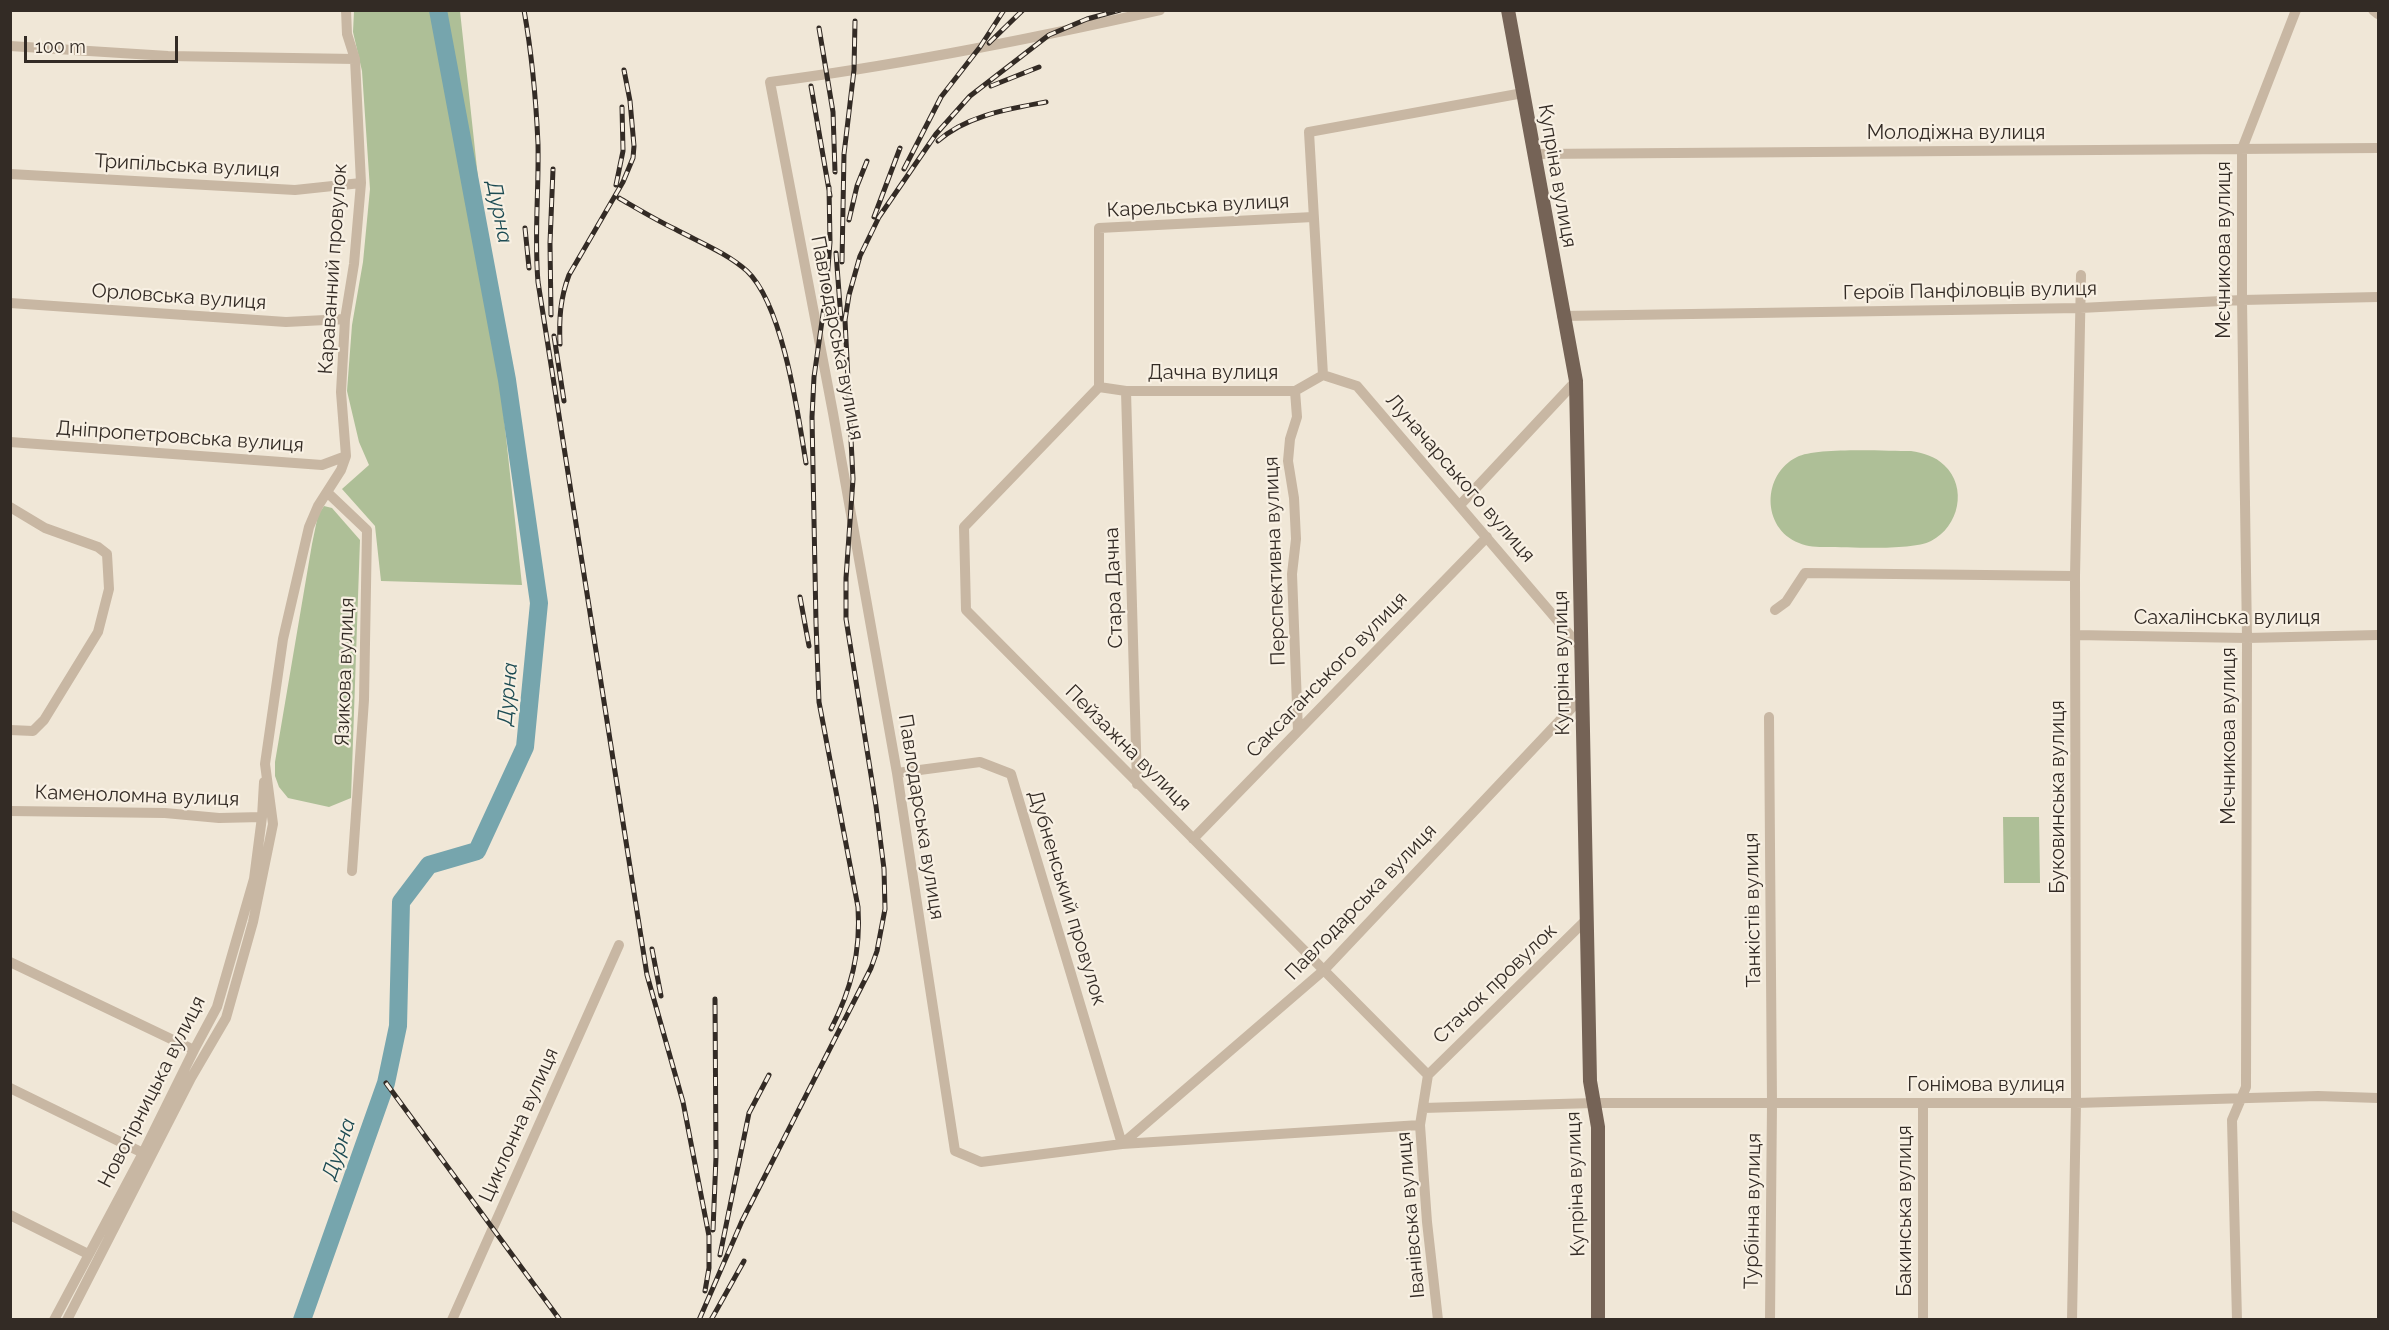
<!DOCTYPE html>
<html>
<head>
<meta charset="utf-8">
<style>
	body { margin:0 }
	#map { position:relative; width:2389px; height:1330px; overflow:hidden; background:#f0e7d7; font-family:Raleway,sans-serif }
	canvas { display:block }
	.frame { position:absolute; inset:0; border:12px solid #332b25; pointer-events:none }
	.scale { position:absolute; left:24px; top:36px; width:154px; height:27px; box-sizing:border-box; border:3px solid #332b25; border-top:0; padding-left:8px; font-size:18px; line-height:21px; white-space:nowrap; color:#332b25; -webkit-text-stroke:4px #f8f0e3; paint-order:stroke }
</style>
</head>
<body>
<div id="map">
<canvas width="2389" height="1330"></canvas>
<div class="frame"></div>
<div class="scale">100 m</div>
</div>
<script>
const c = document.querySelector('canvas').getContext('2d');
c.lineJoin = 'round';
function paint(path, color) {
  c.fillStyle = color;
  c.fill(path, 'evenodd');
}
function strokePath(path, color, width, dash) {
  c.strokeStyle = color;
  c.lineWidth = width;
  c.lineCap = dash ? 'butt' : 'round';
  c.setLineDash(dash || []);
  c.stroke(path);
}
function write(font, color, halo, rows, align = 'center') {
  c.font = font + ' Raleway,sans-serif';
  c.lineWidth = 4.5;
  c.setLineDash([]);
  c.textBaseline = 'middle';
  c.strokeStyle = halo;
  c.fillStyle = color;
  for (const [text, x, y, turn = 0] of rows) {
    c.save();
    c.translate(x, y);
    c.rotate((+turn || 0) * Math.PI / 180);
    c.textAlign = isNaN(turn) ? turn : align;
    if (halo) c.strokeText(text, 0, 0);
    c.fillText(text, 0, 0);
    c.restore();
  }
}
paint(new Path2D(`
	M354,11h106l62,574 -141,-4 -6,-55 -33,-37 27,-24 -10,-23 -12,-51 5,-66 11,-63 7,-73 -8,-118 -9,-39z
	M1911,451c12,2 24,5 33,14 24,22 15,62 -13,76 -20,10 -80,6 -105,6 -8,0 -19,0 -27,-4 -38,-15 -37,-69 -2,-86 19,-10 89,-6 114,-6z
	M324,506l8,2 28,32 -9,258 -22,9 -41,-9 -9,-11 -4,-11v-14l37,-218 6,-29z
	M2039,817l1,66h-36l-1,-66z`), '#aebf97');
strokePath(new Path2D(`
	M302,1320l84,-237 12,-57 3,-124 28,-37 48,-14 48,-104 14,-144 -32,-223 -69,-370`), '#76a5ad', 18);
strokePath(new Path2D(`
	M1160,10c-129,29 -259,55 -390,72l63,331 64,360 58,378 26,11 141,-18 202,-174 258,-273
	M2373,10l5,4
	M10,46l158,10 187,3
	M1534,154l844,-6
	M10,174l285,16 66,-7
	M10,303l276,19 59,-3
	M1562,316l518,-8 162,-8 136,-3
	M1323,375l-14,-243 214,-39
	M1323,375l34,11 224,262
	M1099,387l-135,140 2,83 462,465 -8,50 7,97 11,98
	M1099,387v-159l214,-11
	M1099,387l27,4h169l28,-16
	M1126,391l11,393
	M1295,391l2,26 -7,22 -2,22 6,37 2,41 -4,35 6,157
	M10,442l312,23 24,-9
	M327,492l40,38 -3,170 -12,171
	M1460,505l116,-124
	M10,507l35,21 53,19 9,7 2,35 -11,43 -54,88 -11,11 -23,-1
	M1775,610l11,-8 19,-29 270,3
	M2075,635l172,3 131,-3
	M1769,717l3,386 -2,217
	M897,773l83,-11 31,12 111,370 298,-19
	M10,811l155,2 54,5 43,-1
	M1193,839l294,-302
	M10,962l184,88
	M1428,1075l159,-156
	M10,1088l133,65
	M1923,1103v217
	M1423,1108l170,-5h483l242,-7 60,2
	M10,1215l78,39
	M54,1320l89,-167 51,-103 23,-43 37,-128 8,-62 2,-35
	M67,1320l124,-242 35,-60 27,-96 20,-98 -8,-60 18,-125 26,-112 9,-21 23,-36 5,-14 -5,-64 4,-73 9,-55 7,-81 -6,-124 -8,-25 -1,-24
	M452,1320l167,-375
	M2072,1320l4,-217 -1,-527 6,-301
	M2237,1320l-5,-200 14,-33 1,-449 -5,-338v-151l54,-139`), '#c8b7a3', 10);
strokePath(new Path2D(`
	M1508,10l68,371 14,700 8,46v193`), '#756356', 14);
const rail = new Path2D(`
	M524,10c8,45 12,89 14,134 1,46 -4,92 0,138l109,693 36,127 26,134v32l-4,23
	M819,28l14,84 2,60
	M989,43l34,-33
	M811,86l19,110
	M991,86l48,-19
	M938,141c29,-26 71,-32 108,-39
	M904,169l37,-72 39,-50 24,-37
	M616,185l7,-34 -1,-44
	M829,187l1,55 -4,51 -12,84 -2,40 4,206 3,79 39,205c3,45 -7,83 -27,122
	M619,198c19,11 37,22 56,31 24,13 52,24 72,42 36,34 51,143 59,192
	M874,217l26,-69
	M849,220l8,-34 10,-25
	M525,228l4,40
	M836,253l5,66
	M842,262l2,-108 10,-84 1,-49
	M551,315l-1,-72 3,-74
	M554,336l10,65
	M560,344c-1,-25 0,-45 9,-69l54,-93 10,-24 1,-12 -4,-45 -6,-31
	M800,597l9,49
	M652,949l9,47
	M386,1083l174,237
	M713,1230l3,-73 -1,-158
	M720,1255l29,-142 20,-38
	M699,1320l43,-99 129,-253 6,-17 8,-42 -1,-40 -8,-63 -30,-187v-41l7,-99 -8,-159 4,-25 11,-39 19,-39 57,-83 34,-38 79,-61 38,-16 33,-9
	M711,1320l33,-59`);
strokePath(rail, '#332b25', 5);
strokePath(rail, '#f8f0e3', 3, [9]);
write('20px', '#332b25', '#f8f0e3', [
	["Молодіжна вулиця",1956,133],
	["Трипільська вулиця",187,166,3],
	["Купріна вулиця",1557,176,80],
	["Карельська вулиця",1198,206,-3],
	["Мєчникова вулиця",2224,250,-90],
	["Караванний провулок",333,269,-86],
	["Героїв Панфіловців вулиця",1970,291,-1],
	["Орловська вулиця",179,297,4],
	["Павлодарська вулиця",837,338,79],
	["Дачна вулиця",1213,373],
	["Дніпропетровська вулиця",180,437,4],
	["Луначарського вулиця",1460,478,49],
	["Перспективна вулиця",1275,561,-92],
	["Стара Дачна",1114,588,-92],
	["Сахалінська вулиця",2227,618],
	["Купріна вулиця",1562,663,-91],
	["Язикова вулиця",345,672,-88],
	["Саксаганського вулиця",1327,675,-46],
	["Мєчникова вулиця",2229,736,-90],
	["Пейзажна вулиця",1128,748,45],
	["Каменоломна вулиця",137,796,2],
	["Буковинська вулиця",2058,797,-90],
	["Павлодарська вулиця",921,817,81],
	["Дубненський провулок",1067,898,73],
	["Павлодарська вулиця",1361,902,-46],
	["Танкістів вулиця",1753,910,-91],
	["Стачок провулок",1495,984,-44],
	["Гонімова вулиця",1986,1085],
	["Новогірницька вулиця",152,1092,-63],
	["Циклонна вулиця",519,1125,-66],
	["Купріна вулиця",1576,1184,-92],
	["Турбінна вулиця",1753,1211,-89],
	["Бакинська вулиця",1905,1211,-90],
	["Іванівська вулиця",1411,1215,-95]
]);
write('italic 21px', '#1c4b53', '#f8f0e3', [
	["Дурна",499,212,79],
	["Дурна",508,694,-85],
	["Дурна",339,1149,-71]
]);
</script>
</body>
</html>
